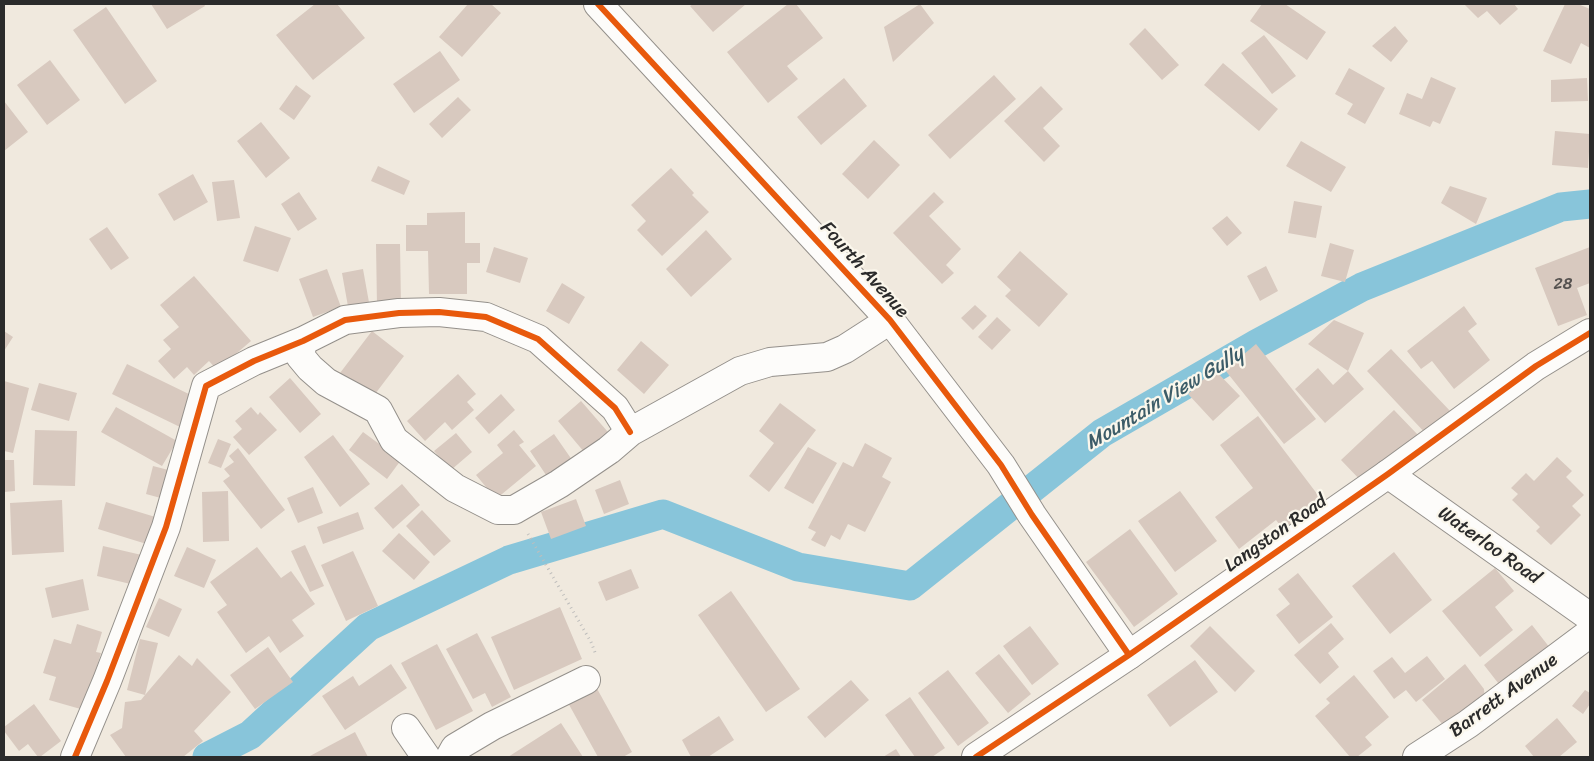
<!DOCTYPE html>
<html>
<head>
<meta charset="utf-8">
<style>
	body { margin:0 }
	#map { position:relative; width:1594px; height:761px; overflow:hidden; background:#f0e9de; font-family:Sriracha,sans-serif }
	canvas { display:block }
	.frame { position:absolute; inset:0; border:5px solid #2b2b2b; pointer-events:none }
</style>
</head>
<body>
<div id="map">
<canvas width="1594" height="761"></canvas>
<div class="frame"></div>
</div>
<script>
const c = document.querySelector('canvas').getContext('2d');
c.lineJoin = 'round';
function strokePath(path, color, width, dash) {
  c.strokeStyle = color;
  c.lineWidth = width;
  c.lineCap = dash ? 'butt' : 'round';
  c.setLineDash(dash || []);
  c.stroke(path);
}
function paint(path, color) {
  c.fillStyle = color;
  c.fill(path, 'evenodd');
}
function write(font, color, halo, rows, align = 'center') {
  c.font = font + ' Sriracha,sans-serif';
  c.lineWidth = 4.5;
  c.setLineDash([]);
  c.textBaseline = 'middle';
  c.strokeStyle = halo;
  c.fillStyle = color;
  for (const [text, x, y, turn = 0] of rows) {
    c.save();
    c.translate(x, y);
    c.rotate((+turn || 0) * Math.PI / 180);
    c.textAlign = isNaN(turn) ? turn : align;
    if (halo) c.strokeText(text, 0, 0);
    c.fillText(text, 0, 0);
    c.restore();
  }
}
strokePath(new Path2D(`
	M207,757l43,-22 118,-108 141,-67 154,-46 135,53 112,19 192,-153 154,-89 106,-57 199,-80 29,-3`), '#88c5da', 29);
paint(new Path2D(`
	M151,4h53l1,2 -38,23z
	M315,4h22l28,34 -52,42 -37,-45z
	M468,4h23l10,9 -39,44 -23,-20z
	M693,4h53l-33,28 -23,-26z
	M788,4h8l27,34 -36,28 11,13 -30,24 -41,-51z
	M920,4l14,19 -41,39 -9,-35z
	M1262,4h23l41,28 -19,28 -57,-39z
	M1464,4h50l4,5 -18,16 -13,-14 -9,7z
	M1565,4h13l12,5v39l-9,-5 -10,21 -28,-13z
	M106,7l51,74 -32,23 -52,-74z
	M1395,26l13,15 -17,21 -19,-16z
	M1145,28l34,37 -17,15 -33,-36z
	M1264,35l32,41 -24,18 -31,-41z
	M440,51l20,29 -46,33 -21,-29z
	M50,60l30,40 -33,25 -30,-40z
	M1223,63l55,46 -19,22 -55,-46z
	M1349,68l36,20 -20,36 -18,-10 6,-10 -18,-10z
	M994,75l22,24 -66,60 -22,-24z
	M1431,77l25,11 -16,36 -7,-3 -3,6 -31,-13 8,-21 15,6z
	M844,78l23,28 -46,39 -24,-28z
	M1587,78l1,23 -37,1v-22z
	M296,85l15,11 -17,24 -15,-11z
	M1041,86l22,23 -20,19 17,18 -16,16 -40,-41z
	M458,97l13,13 -29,28 -13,-14z
	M4,101l24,31 -24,19z
	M261,122l29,36 -24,20 -29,-37z
	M1555,131l35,3 -2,34 -36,-3z
	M874,140l26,25 -32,34 -26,-25z
	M1301,141l45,26 -15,25 -45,-26z
	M378,166l32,15 -6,14 -33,-14z
	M671,168l23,25 -2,2 17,17 -47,44 -25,-26 9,-9 -15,-16z
	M193,174l15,28 -34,19 -16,-27z
	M234,180l6,38 -23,3 -5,-39z
	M1450,186l37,12 -11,26 -35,-21z
	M299,192l18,27 -19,12 -17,-27z
	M934,192l10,10 -15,14 32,33 -15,16 8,8 -12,11 -49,-51z
	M1294,201l28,5 -6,32 -28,-5z
	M465,212v31h15v20h-13v31h-38l-1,-43h-22v-26h21v-12z
	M1227,216l15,17 -15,13 -15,-18z
	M255,226l36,12 -13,34 -35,-11z
	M107,227l22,31 -18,12 -22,-31z
	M706,230l26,29 -41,38 -25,-28z
	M1330,243l24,7 -9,32 -24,-6z
	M376,244h24l1,62h-24z
	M494,247l34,11 -8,25 -34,-11z
	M1590,247v36l-13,5 10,27 -29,11 -23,-58z
	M1020,251l48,43 -29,33 -34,-31 6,-6 -14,-13z
	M1266,266l12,25 -18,10 -13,-25z
	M327,269l14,38 -28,10 -14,-38z
	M363,269l7,39 -21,4 -7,-39z
	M194,276l57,65 -34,29 -8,-9 -15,14 -7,-8 -13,12 -16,-18 13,-12 -8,-9 16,-13 -19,-22z
	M562,283l23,14 -16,27 -23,-13z
	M975,305l12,11 -14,14 -12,-12z
	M1464,306l13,18 -9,7 22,29 -36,29 -22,-28 -11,8 -14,-18z
	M997,317l14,13 -19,20 -14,-13z
	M1334,320l30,13 -16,38 -40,-27z
	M4,331l9,6 -9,14z
	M372,331l32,25 -32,42 -32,-25z
	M641,341l28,24 -25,29 -27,-24z
	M1256,344l60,75 -32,25 -59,-74z
	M1391,349l61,64 -24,23 -61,-65z
	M127,364l68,33 -15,30 -68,-33z
	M1318,368l15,17 15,-14 16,18 -39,34 -30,-34z
	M1214,369l26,27 -27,25 -25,-27z
	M458,374l18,20 -9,8 7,8 -22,20 -7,-8 -20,19 -18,-20z
	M290,378l31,36 -21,19 -31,-36z
	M4,381l25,7 -16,65 -9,-2z
	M39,383l38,10 -8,28 -38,-11z
	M501,394l14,16 -26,24 -14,-16z
	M581,401l33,38 -24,20 -32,-38z
	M780,403l36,27 -47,62 -20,-16 25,-33 -15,-12z
	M116,407l61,34 -15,25 -61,-34z
	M251,407l7,8 2,-3 17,18 -28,25 -16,-18 9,-8 -7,-8z
	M1394,410l24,25 -53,50 -24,-25z
	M1258,416l66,87 -38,30 -10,-13 -37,29 -24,-32 38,-29 -33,-43z
	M35,430l42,1 -2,55 -42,-1z
	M514,430l10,12 -5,3 17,21 -40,33 -20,-24 27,-22 -6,-8z
	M363,432l38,28 -14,19 -38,-29z
	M456,433l16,19 -21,18 -17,-19z
	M554,434l23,33 -25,17 -22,-33z
	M333,435l37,49 -30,23 -36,-50z
	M218,439l13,5 -10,24 -13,-5z
	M865,443l27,15 -10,19 9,5 -26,50 -17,-8 -8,16 -9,-5 -6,12 -14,-7 5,-8 -8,-4 35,-66 10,5z
	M808,447l29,16 -24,41 -29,-16z
	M238,448l47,62 -24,19 -38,-48 7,-5 -6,-7 10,-7 -5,-6z
	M1557,457l15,14 -6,6 18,18 -12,11 9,9 -30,30 -15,-14 4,-4 -28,-27 6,-6 -7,-6 15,-15 8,8z
	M4,460h10l1,31 -11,1z
	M153,466l23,6 -8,28 -22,-6z
	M620,480l9,24 -25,10 -9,-24z
	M402,484l18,21 -27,24 -19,-21z
	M313,487l10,26 -25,10 -11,-25z
	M228,491l1,50 -26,1 -1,-50z
	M1180,491l37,50 -42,31 -37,-51z
	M576,499l10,27 -35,13 -10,-27z
	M62,500l2,52 -52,3 -2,-52z
	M106,502l56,17 -9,27 -55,-17z
	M422,510l29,31 -17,15 -28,-30z
	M358,512l6,17 -41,15 -6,-17z
	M1130,529l48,65 -44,33 -48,-65z
	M399,533l31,29 -16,18 -32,-29z
	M305,545l19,41 -14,6 -19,-41z
	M103,546l43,10 -7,30 -42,-10z
	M187,547l29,13 -12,28 -30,-12z
	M257,547l24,31 10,-7 24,33 -23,16 12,16 -24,17 -11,-17 -23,17 -29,-41 10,-7 -17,-23z
	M353,551l25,55 -32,15 -25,-56z
	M1394,552l38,48 -42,34 -38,-48z
	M1495,568l19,23 -19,16 18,23 -33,27 -38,-46z
	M631,569l8,19 -33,13 -8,-19z
	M1298,573l35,44 -34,27 -23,-29 14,-11 -12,-15z
	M83,579l6,31 -37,8 -7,-30z
	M731,591l69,98 -34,23 -68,-97z
	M159,598l23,11 -13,28 -23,-10z
	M560,607l22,52 -68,31 -23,-53z
	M1331,623l13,16 -16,14 11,14 -19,17 -26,-29z
	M77,624l25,8 -6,20 5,1 -17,57 -35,-10 7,-23 -13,-4 11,-34 17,5z
	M1532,625l18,23 -48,40 -18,-23z
	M1030,626l29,38 -27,21 -29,-39z
	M1210,626l45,45 -20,21 -45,-46z
	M477,633l34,64 -19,10 -7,-14 -12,6 -27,-50z
	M140,639l18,4 -13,52 34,-40 13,11 5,-8 34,34 -37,39 9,10 -20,16h-57l-16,-22 12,-7 3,-26 16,-2 4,-5 -18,-5z
	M437,644l36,67 -37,19 -35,-67z
	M268,647l25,35 -38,27 -25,-34z
	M999,654l32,40 -23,19 -33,-40z
	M1427,656l18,23 -29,23 -10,-12 -12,9 -21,-28 19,-14 13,16z
	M1195,660l23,32 -48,35 -23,-32z
	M391,664l16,24 -62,42 -23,-34 31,-20 6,10z
	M1465,664l19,25 1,14 -36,29 -27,-32z
	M948,670l41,53 -31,23 -40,-53z
	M1354,675l35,42 -24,20 7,8 -15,12h-7l-35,-41 15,-13 -4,-4z
	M851,680l18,20 -44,38 -18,-21z
	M595,685l37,67 -9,5h-25l-31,-56z
	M1585,690l5,3v11l-7,10 -11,-8z
	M910,697l35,51 -13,9h-17l-30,-42z
	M34,704l27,37 -21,16h-2l-10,-13 -9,7 -15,-20v-4z
	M719,716l15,24 -26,17h-17l-9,-17z
	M1557,718l20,24 -18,15h-25l-9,-11z
	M561,723l22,34h-75z
	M355,732l13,25h-60z
	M896,749l5,8h-18z`), '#d8c9bf');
const minor = new Path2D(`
	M598,4l292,316 111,145 31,50 97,140
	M303,341l-3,15 10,12 16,14 52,28 16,30 61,48 43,22h16l45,-26 50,-34 21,-18 110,-61 30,-9 57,-5 18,-8 45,-29
	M1388,474l202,143
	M406,728l20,29
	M75,757l32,-76 59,-154 40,-141 48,-25 49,-20 42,-21 54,-7 40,-1 47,5 52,22 77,69 15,24
	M450,757l5,-9 37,-22 94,-46
	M1417,757l51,-33 122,-91`);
const tertiary = new Path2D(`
	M976,757l153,-102 259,-181 148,-108 54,-33`);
strokePath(minor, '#94908b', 30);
strokePath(tertiary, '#94908b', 30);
strokePath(new Path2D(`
	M528,534l63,108 5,13`), '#bfbebc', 3, [1, 4]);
strokePath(minor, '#fdfcfa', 28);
strokePath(tertiary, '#fdfcfa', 28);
strokePath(new Path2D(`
	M598,4l292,316 111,145 31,50 97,140
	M75,757l32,-76 59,-154 40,-141 48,-25 49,-20 42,-21 54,-7 40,-1 47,5 52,22 77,69 15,24
	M976,757l153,-102 259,-181 148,-108 54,-33`), '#e8590c', 6);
write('16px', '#565250', null, [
	["28",1563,285]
]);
write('19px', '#2b2b2b', '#fbf7ec', [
	["Fourth Avenue",864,270,48],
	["Langston Road",1276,534,-35],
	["Waterloo Road",1489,546,35],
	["Barrett Avenue",1504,696,-36]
]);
write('italic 20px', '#3c5c68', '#fbf7ec', [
	["Mountain View Gully",1165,399,-31]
]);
</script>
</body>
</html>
